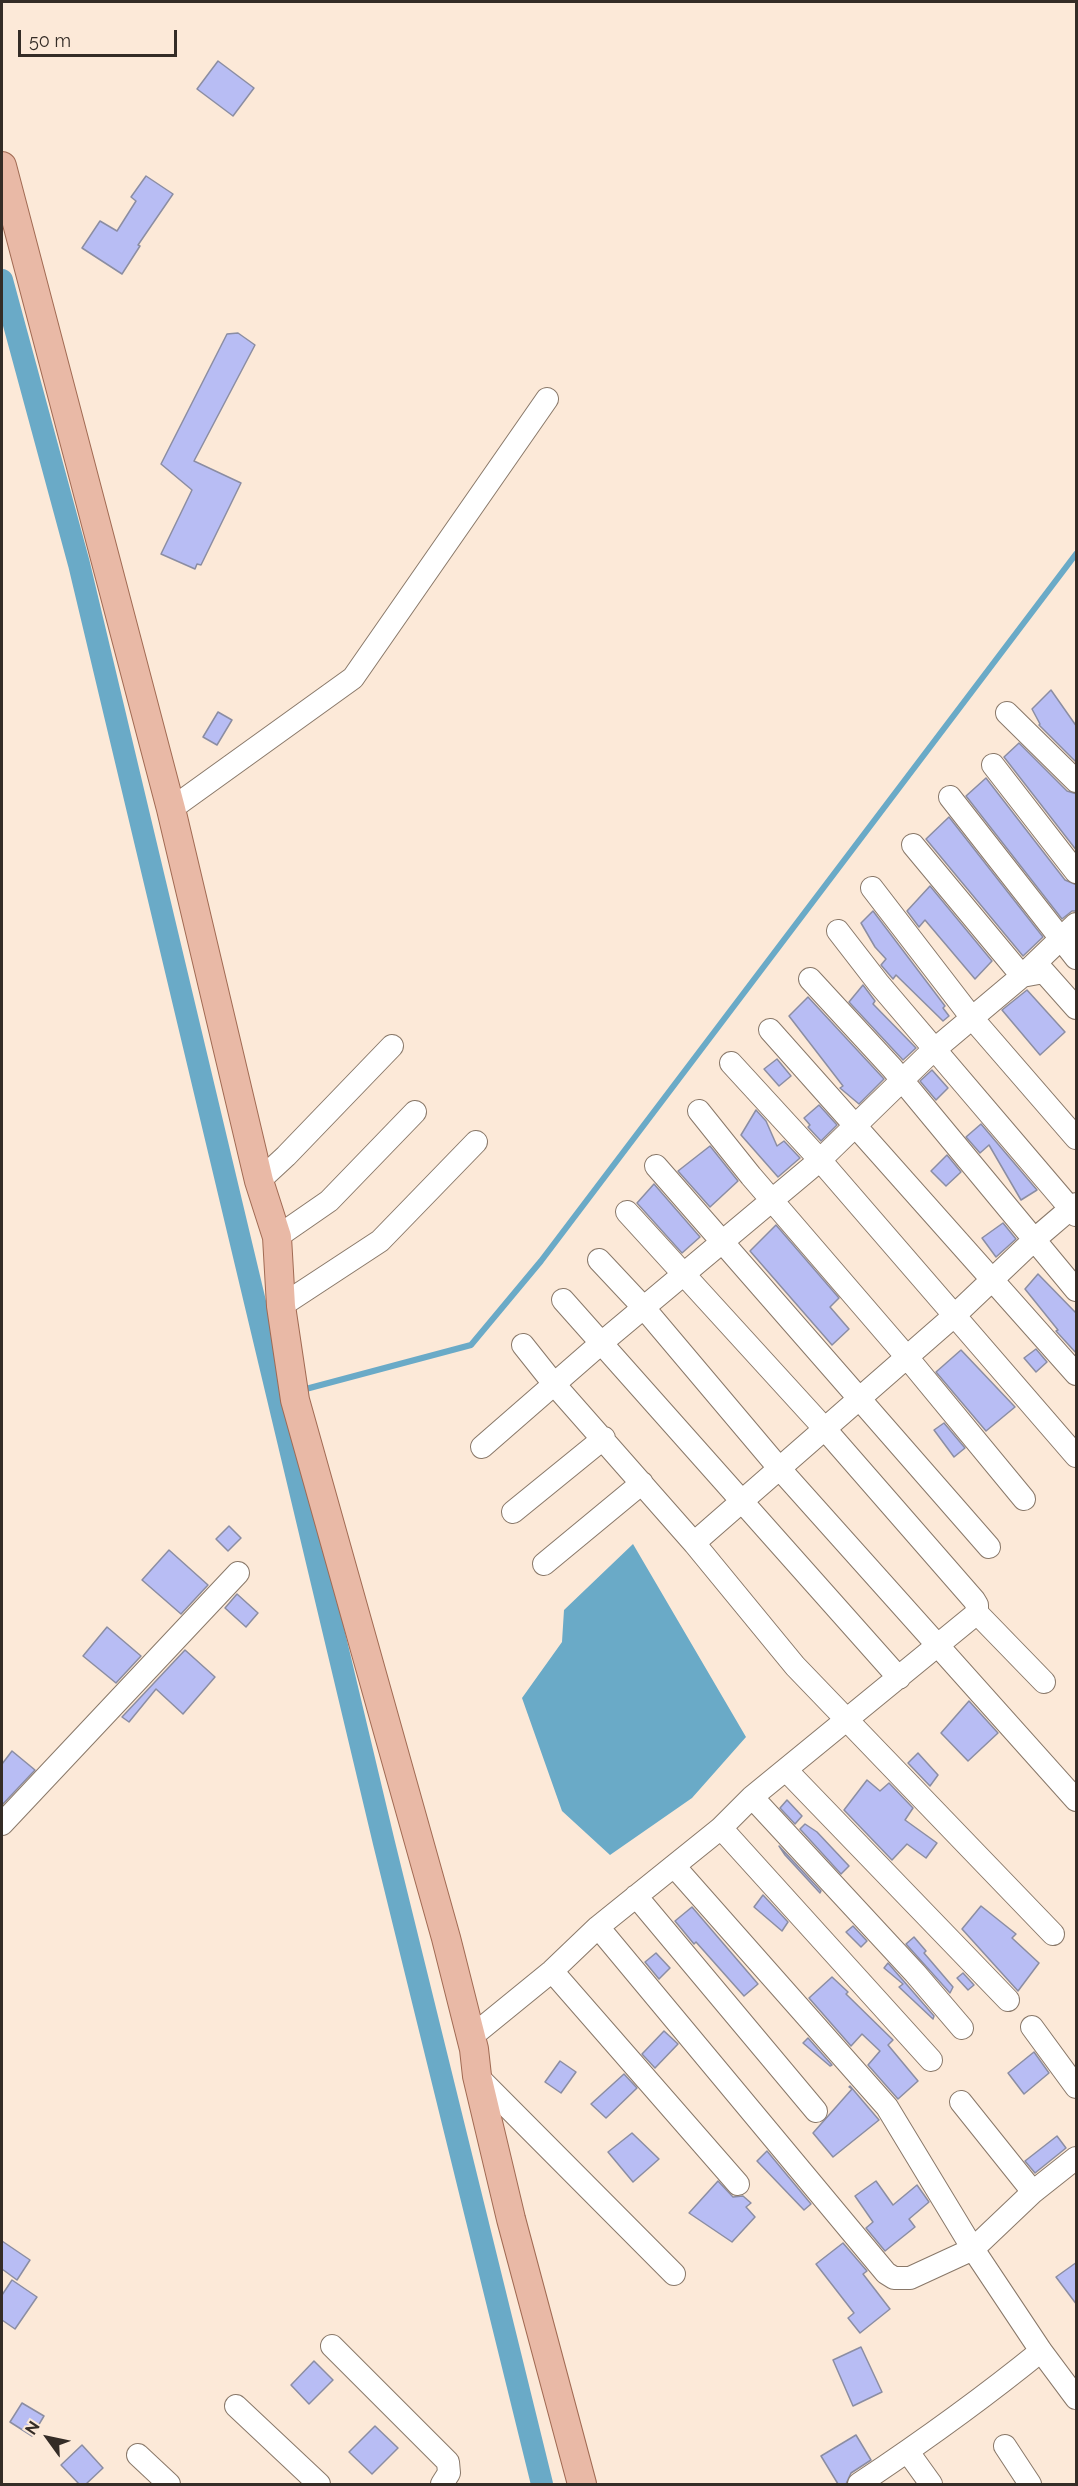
<!DOCTYPE html>
<html>
<head>
<meta charset="utf-8">
<style>
	body { margin:0 }
	#map { position:relative; width:1078px; height:2486px; overflow:hidden; background:#fce9d8; font-family:Raleway,sans-serif }
	canvas { display:block }
	.frame { position:absolute; inset:0; border:3px solid #342c26; pointer-events:none }
	.north { position:absolute; left:18px; top:2408px; width:60px; height:60px; -webkit-text-stroke:4px #fce9d8; paint-order:stroke; rotate:303deg; font-size:16px; font-weight:700; line-height:24px; text-align:center; color:#342c26 }
	.north::after { content:''; display:block; margin:auto; width:21px; height:27px; background:#342c26; clip-path:polygon(50% 0,100% 100%,50% 72%,0 100%) }
	.scale { position:absolute; left:18px; top:30px; width:159px; height:27px; box-sizing:border-box; border:3px solid #342c26; border-top:0; padding-left:8px; font-size:18px; line-height:21px; white-space:nowrap; color:#342c26; -webkit-text-stroke:4px #fce9d8; paint-order:stroke }
</style>
</head>
<body>
<div id="map">
<canvas width="1078" height="2486"></canvas>
<div class="frame"></div>
<div class="north">N</div>
<div class="scale">50 m</div>
</div>
<script>
const c = document.querySelector('canvas').getContext('2d');
c.lineJoin = 'round';
function paint(path, color) {
  c.fillStyle = color;
  c.fill(path, 'evenodd');
}
function strokePath(path, color, width, dash) {
  c.strokeStyle = color;
  c.lineWidth = width;
  c.lineCap = dash ? 'butt' : 'round';
  c.setLineDash(dash || []);
  c.stroke(path);
}
paint(new Path2D(`
	M633,1544l113,193 -54,61 -82,57 -48,-44 -40,-113 40,-56 2,-32z`), '#6aaac7');
strokePath(new Path2D(`
	M302,1390l169,-45 70,-84 535,-707`), '#6aaac7', 6);
strokePath(new Path2D(`
	M2,280l77,284 305,1279 158,641`), '#6aaac7', 22);
const building = new Path2D(`
	M218,61l36,27 -21,28 -36,-27z
	M146,176l27,18 -35,51 2,1 -18,28 -40,-26 18,-27 17,10 19,-30 -5,-4z
	M238,333l17,12 -61,116 47,22 -40,82 -4,-1 -2,5 -34,-15 31,-64 -31,-26 66,-130z
	M1051,690l26,37v36l-38,-38 1,-1 -8,-15z
	M218,712l14,8 -15,25 -14,-8z
	M1019,743l48,48 10,3v57l-73,-94z
	M986,778l79,102 12,5v26h-5l-10,8 -96,-123z
	M949,817l94,120 -20,19 -97,-117z
	M930,886l62,75 -17,18 -50,-59 -6,7 -12,-16z
	M873,911l72,95 -2,2 6,8 -6,5 -47,-46 -3,4 -12,-14 5,-6 -11,-12 -14,-24z
	M863,985l12,16 -2,3 43,44 -13,12 -54,-58z
	M1027,990l38,42 -25,23 -38,-45z
	M808,997l76,82 -25,25 -19,-16 3,-2 -54,-70z
	M777,1059l14,17 -12,10 -15,-17z
	M932,1070l16,18 -12,12 -16,-19z
	M819,1105l18,20 -16,16 -13,-14 2,-2 -6,-7z
	M756,1110l10,11 11,25 7,-5 16,17 -22,19 -37,-42z
	M981,1124l56,66 -16,10 -32,-55 -9,8 -14,-16z
	M710,1146l28,35 -28,26 -32,-36z
	M947,1155l14,17 -15,14 -15,-15z
	M654,1184l46,53 -18,16 -45,-50z
	M1003,1223l13,16 -20,18 -14,-19z
	M776,1225l63,73 -9,9 19,22 -17,16 -82,-94z
	M1038,1274l39,40v40l-21,-23 2,-1 -33,-41z
	M1036,1349l11,13 -11,10 -12,-14z
	M961,1350l54,57 -29,24 -50,-59z
	M944,1423l21,25 -11,9 -20,-27z
	M229,1526l12,12 -13,13 -12,-12z
	M169,1550l39,35 -27,29 -39,-34z
	M237,1594l21,19 -12,14 -21,-19z
	M107,1627l34,29 -25,27 -33,-27z
	M185,1650l30,27 -32,37 -27,-25 -27,33 -7,-5z
	M969,1701l29,32 -30,28 -27,-28z
	M12,1751l23,19 -33,35v-41z
	M918,1753l20,22 -8,11 -22,-23z
	M867,1780l13,11 9,-8 24,25 -8,12 32,23 -11,15 -19,-14 -15,16 -48,-50z
	M787,1800l15,16 -7,8 -15,-16z
	M805,1824l12,8 32,34 -8,8 -41,-45z
	M779,1846l42,45 -1,2 -35,-38z
	M763,1895l25,27 -6,9 -28,-24z
	M981,1906l35,28 -4,4 27,25 -21,28 -56,-62z
	M692,1907l66,77 -14,12 -48,-54 -2,2 -19,-23z
	M853,1926l14,15 -6,6 -15,-15z
	M914,1937l12,14 -2,2 29,34 -3,6 -44,-49z
	M656,1953l14,15 -11,11 -14,-17z
	M888,1963l46,53 -1,3 -34,-32 4,-3 -19,-16z
	M963,1973l11,12 -6,5 -11,-12z
	M832,1977l16,15 -2,2 47,46 -5,5 30,36 -20,18 -30,-34 12,-14 -18,-17 -11,12 -42,-48z
	M664,2031l14,13 -23,24 -13,-14z
	M808,2038l24,27 -2,1 -27,-23z
	M1034,2052l15,21 -25,21 -16,-21z
	M560,2061l16,11 -15,21 -16,-11z
	M624,2074l13,14 -31,30 -15,-14z
	M850,2086l29,34 -46,37 -20,-24 39,-44 -3,-2z
	M632,2133l27,26 -26,23 -25,-30z
	M1057,2136l9,12 -31,25 -10,-12z
	M767,2151l44,53 -7,6 -47,-49z
	M718,2181l15,16 10,-1 8,7 -5,4 9,10 -23,25 -43,-29z
	M876,2181l17,24 24,-20 12,17 -20,17 6,8 -30,24 -19,-23 7,-6 -18,-26z
	M2,2241l28,19 -13,20 -15,-11z
	M843,2243l24,28 -4,3 27,35 -30,24 -12,-15 6,-5 -38,-49z
	M1077,2262v43l-21,-28z
	M12,2280l25,17 -22,32 -13,-9v-25z
	M861,2347l21,45 -29,14 -20,-46z
	M314,2361l19,19 -24,24 -18,-19z
	M22,2403l22,13 -12,20 -22,-14z
	M375,2426l23,22 -26,26 -23,-22z
	M856,2435l15,25 -20,13 -5,11h-8l-17,-28z
	M82,2445l21,23 -17,16h-7l-18,-19z`);
paint(building, '#b8bdf4');
strokePath(building, '#8b8da2', 1.5);
const minor = new Path2D(`
	M1007,713l69,68
	M993,765l83,107
	M950,797l126,161
	M171,809l182,-131 194,-279
	M913,845l109,131 22,-4 32,36
	M872,888l100,130 104,120
	M838,931l41,53 197,231
	M810,979l82,89 184,222
	M770,1030l306,344
	M731,1063l89,97 256,296
	M699,1111l52,65 155,180 118,143
	M656,1166l333,381
	M259,1181l27,-25 106,-110
	M277,1237l52,-36 86,-89
	M599,1260l45,48 135,160 297,332
	M563,1300l336,378
	M281,1306l99,-65 96,-99
	M523,1345l31,39 140,159 101,123 258,268
	M482,1447l117,-102 221,-185 108,-105 94,-79 54,-52
	M513,1512l91,-74
	M694,1543l261,-228 80,-76 41,-35
	M544,1564l98,-81
	M977,1613l67,69
	M786,1770l222,230
	M752,1797l163,176 47,55
	M2,1824l236,-251
	M721,1828l210,232
	M674,1866l213,241 86,142 68,102 35,47
	M636,1896l180,215
	M598,1927l288,346 8,5h16l63,-29 60,-57 43,-34
	M552,1971l186,213
	M1032,2027l44,60
	M471,2037l81,-66 46,-44 123,-99 31,-31 225,-184v-8l-3,-5 -150,-172 -197,-216
	M477,2076l197,198
	M961,2102l72,90
	M332,2346l116,116 1,11 -7,11
	M236,2406l83,78
	M1005,2446l25,38
	M908,2452l23,32
	M138,2455l31,29
	M859,2484c63,-42 123,-85 182,-133`);
const major = new Path2D(`
	M2,166l169,643 88,372 18,56 4,69 14,94 151,538 28,111 3,27 34,143 71,265`);
strokePath(minor, '#897869', 24);
strokePath(major, '#a16a53', 30);
strokePath(minor, '#fff', 22);
strokePath(major, '#e9b9a6', 28);
</script>
</body>
</html>
